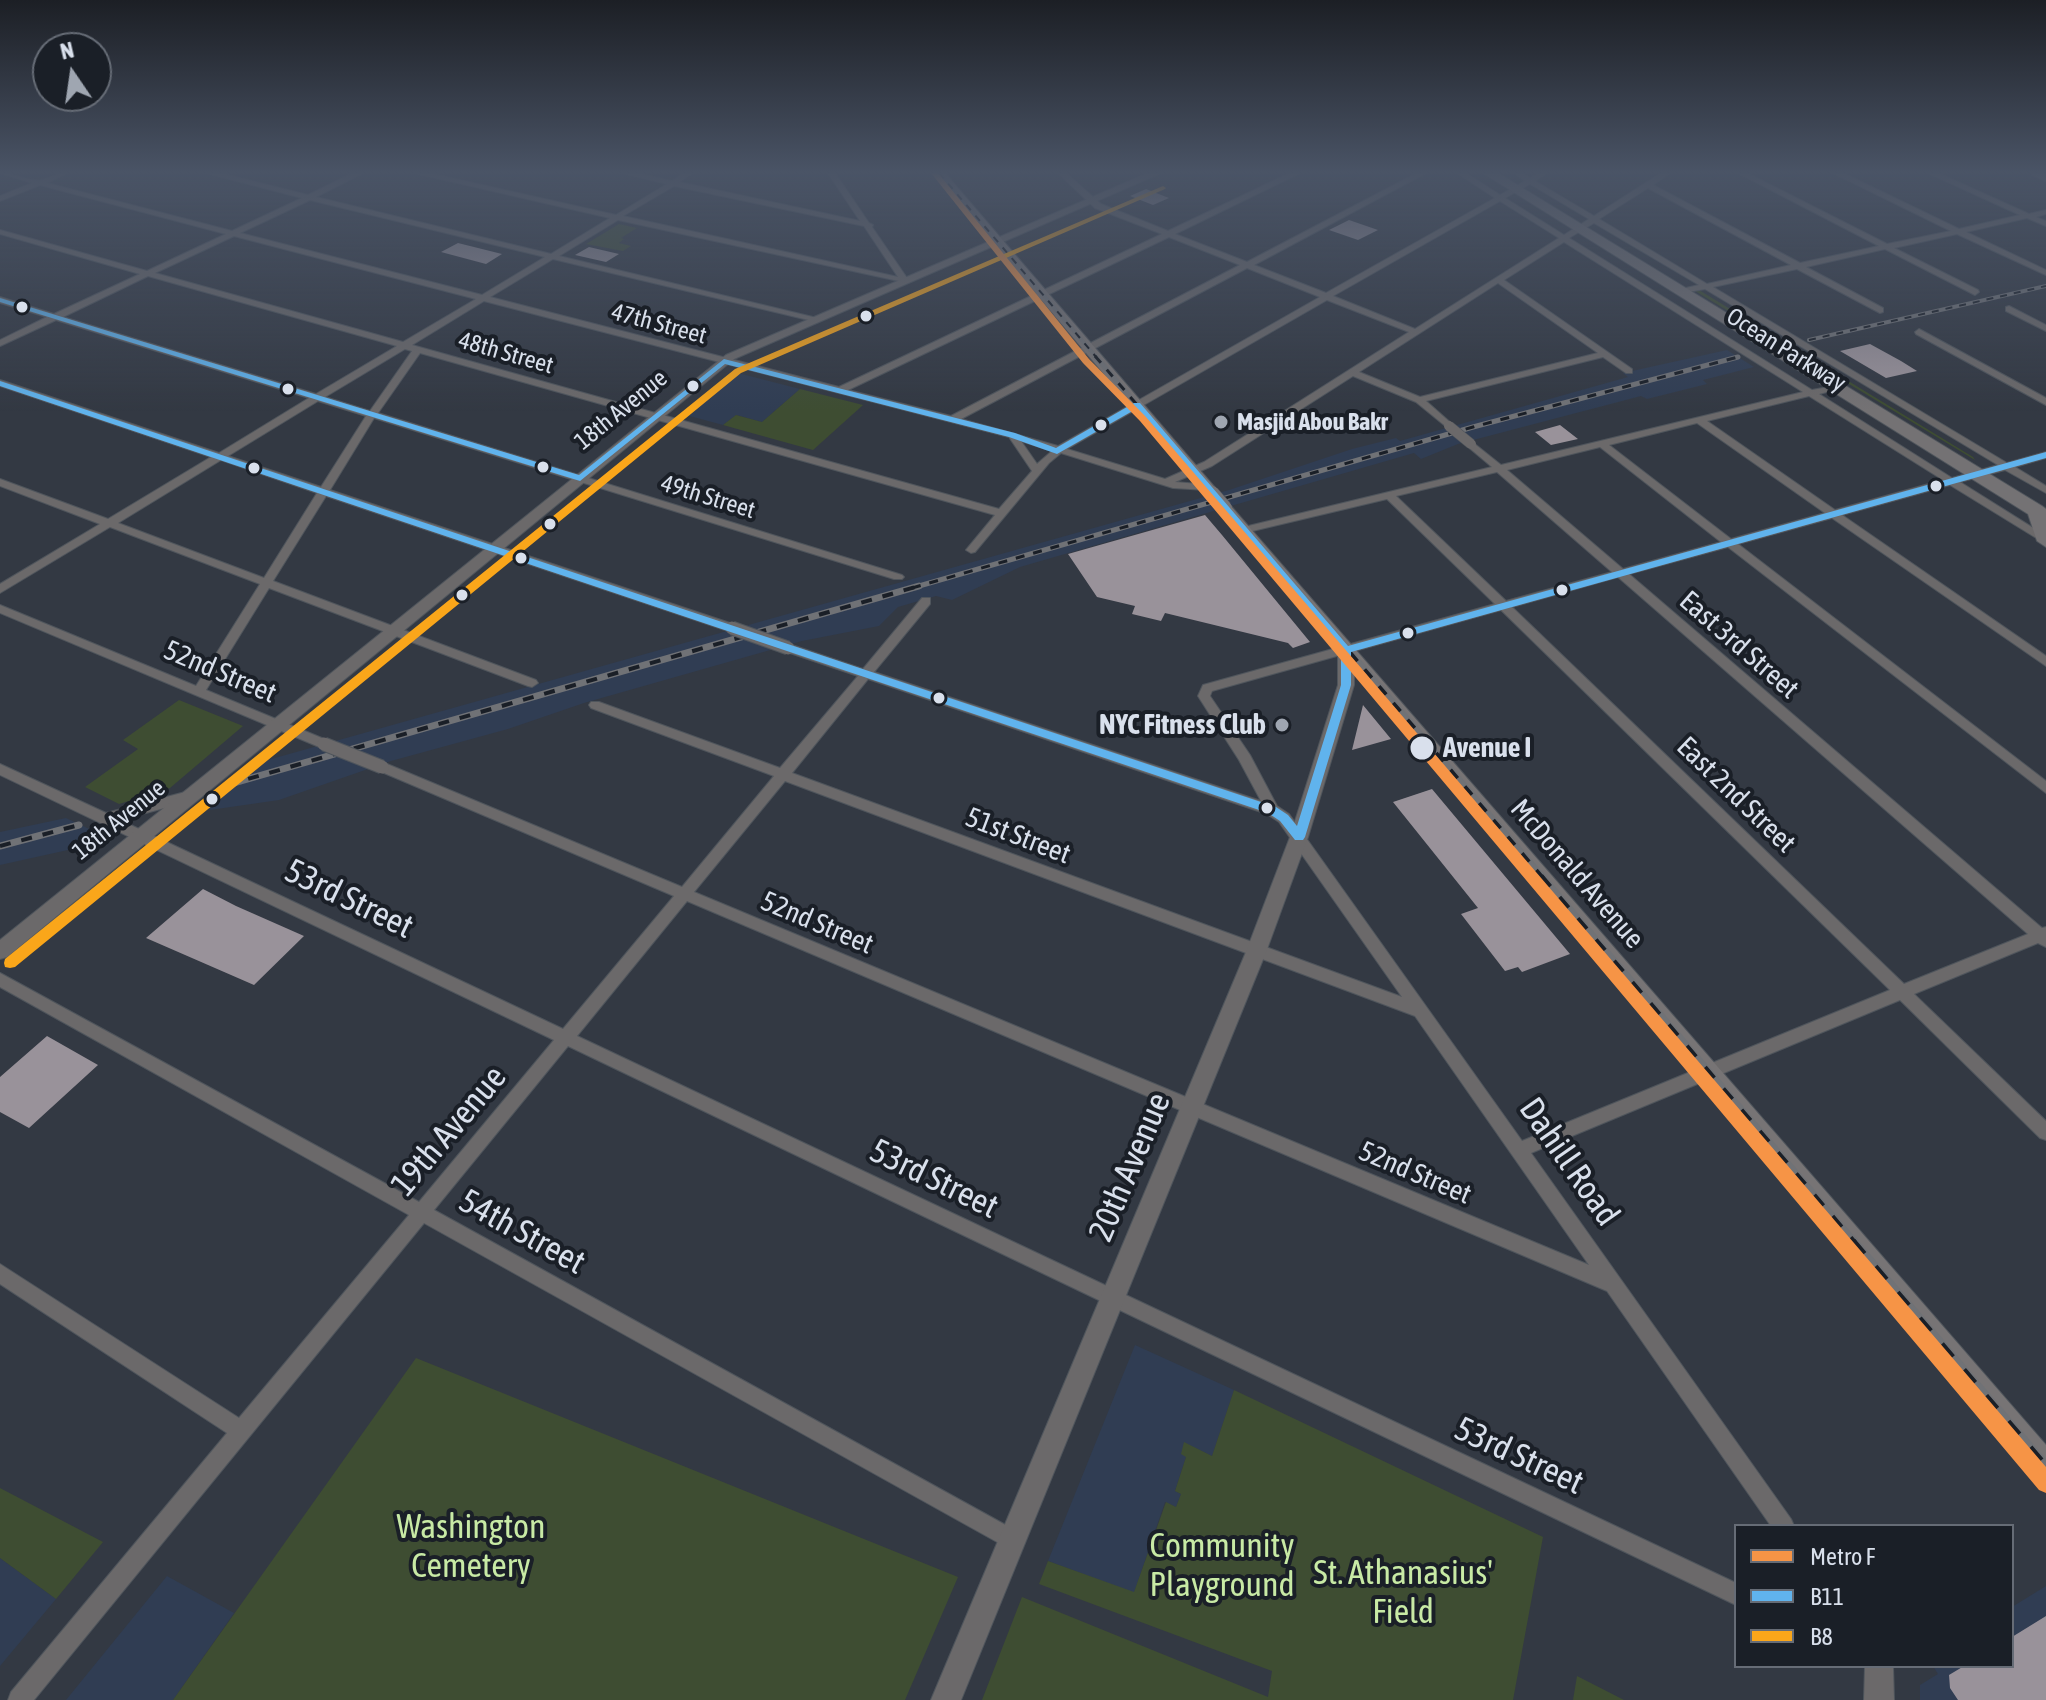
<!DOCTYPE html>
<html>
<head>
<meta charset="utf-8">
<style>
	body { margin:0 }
	#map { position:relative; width:2046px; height:1700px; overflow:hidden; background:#333943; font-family:"Asap Condensed",sans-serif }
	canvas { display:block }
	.legend { position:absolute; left:1734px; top:1524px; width:280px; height:144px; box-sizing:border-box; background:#1a1f27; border:2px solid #666c76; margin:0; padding:10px 14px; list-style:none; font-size:24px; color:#d9e0ec }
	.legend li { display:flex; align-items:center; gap:16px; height:40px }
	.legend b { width:40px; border:2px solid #666c76 }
	.north { position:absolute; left:32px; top:32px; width:80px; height:80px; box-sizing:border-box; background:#1a1f27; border:2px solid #666c76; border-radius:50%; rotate:347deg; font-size:22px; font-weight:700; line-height:32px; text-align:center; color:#d9e0ec }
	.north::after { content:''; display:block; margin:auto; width:28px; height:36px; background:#9fa6b1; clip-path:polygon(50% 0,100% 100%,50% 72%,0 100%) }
</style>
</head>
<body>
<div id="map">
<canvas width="2046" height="1700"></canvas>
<ul class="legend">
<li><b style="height:10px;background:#f69446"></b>Metro F</li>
<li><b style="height:10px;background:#60b3ed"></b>B11</li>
<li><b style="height:10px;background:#faa61a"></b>B8</li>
</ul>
<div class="north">N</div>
</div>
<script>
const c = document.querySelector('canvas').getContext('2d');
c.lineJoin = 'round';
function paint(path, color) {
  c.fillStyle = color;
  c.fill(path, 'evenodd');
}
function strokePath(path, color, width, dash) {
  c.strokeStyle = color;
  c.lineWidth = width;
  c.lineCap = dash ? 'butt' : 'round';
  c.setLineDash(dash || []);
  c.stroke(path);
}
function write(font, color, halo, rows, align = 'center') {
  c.font = font + ' "Asap Condensed",sans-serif';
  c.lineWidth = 8;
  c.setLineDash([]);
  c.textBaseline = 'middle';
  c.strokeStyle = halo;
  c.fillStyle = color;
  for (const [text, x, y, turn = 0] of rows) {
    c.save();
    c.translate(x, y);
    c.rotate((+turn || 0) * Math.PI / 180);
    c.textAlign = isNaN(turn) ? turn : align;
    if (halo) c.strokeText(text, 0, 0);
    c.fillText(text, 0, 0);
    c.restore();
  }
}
paint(new Path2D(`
	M1727,350l27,17 -51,13 4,4 -60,15 -6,-3 -183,48 -37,15 -7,-6 -394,114 -68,33 -16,-4 -38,11 -19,19 -77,15 -218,62 -76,26 -117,32 -112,39 -69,10 -5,-7 45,-38 979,-275 123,-41 44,-11 4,3 228,-64 -5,-4z
	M734,372l66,17 -38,33 -26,-7 -13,10 -41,-11z
	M66,818l36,17 -25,13 -77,17v-33z
	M1135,1345l99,45 -22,66 -28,-13 2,14 -11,34 6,3 -5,13 -11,-5 -31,91 -86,-32z
	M0,1558l56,41 -56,67z
	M167,1576l67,37 -61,87h-107z
	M2046,1586v114h-126v-15l18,-11 -5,-8h79v-59z`), '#303d53');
paint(new Path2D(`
	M619,224l18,4 -16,10 3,1 -5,4 12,3 -8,5 -37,-7z
	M1699,290l274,167 2,3 -280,-169z
	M800,389l63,16 -50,45 -90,-25 13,-10 26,7z
	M179,700l64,26 -73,62 -51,16 -34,-17 53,-38 -15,-9z
	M416,1358l542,219 -53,123h-732z
	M1234,1390l309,147 -30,163h-531l40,-103 246,100 4,-26 -233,-87 9,-23 86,31 32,-90 10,5 5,-13 -6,-3 11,-34 -5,-3 3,-12 28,14z
	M0,1488l103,54 -47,57 -56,-41z
	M1577,1676l47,24h-51z`), '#3e4d32');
paint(new Path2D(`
	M1146,189l23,9 -16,7 -23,-9z
	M1349,220l29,10 -20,10 -29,-10z
	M458,243l44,11 -16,10 -45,-12z
	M589,247l30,7 -13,8 -31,-7z
	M1870,344l31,17 16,10 -31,7 -46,-27z
	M1560,425l18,14 -27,6 -16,-13z
	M1205,515l17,20 88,107 -17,6 -5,-5 -123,-30 -4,8 -29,-7 3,-8 -38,-9 -29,-43z
	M1363,705l28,34 -39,11z
	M1432,789l87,104 51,61 -48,18 -4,-5 -13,4 -44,-57 17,-6 -85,-106z
	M203,889l33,17 68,30 -50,49 -108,-47z
	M47,1036l51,29 -69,63 -29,-16v-35z
	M2046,1616v84h-88l-8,-12 -1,-13 15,-9h48v-29z`), '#99929a');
const minor = new Path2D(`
	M0,173c13,0 29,9 41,7 10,-2 16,-7 26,-7l-20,10 185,48 70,-33 -96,-25h14l88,22 45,-22h10l-47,24 235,57 59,-36 -196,-45h15l187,42 51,-31 -45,-11h15l35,8 12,-8h9l-14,9 181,39 -32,-48h7l34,50 4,2 -1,2 37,54 -1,2 -290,-63 -59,36 258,62v4l-264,-63 -63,38 349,90 323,-153 -67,-26 -37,-35h8l35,31 67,27 122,-58h10l-125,61 72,28 170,-89h9l-172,92 72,28 169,-95 -38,-25h9l34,22 25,-14 -11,-8h9l7,5 8,-5h9l-12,8 59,35 67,-43h9l-17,12 147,78 79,-17 -141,-73h9l140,71 64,-13 -118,-58h10l116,56 61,-14 -92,-42h10l91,41 17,-4v4l-10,3 10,4v5l-19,-8 -61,14 80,38v5l-89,-41 -63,14 84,42 1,2 -4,3 -90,-46 -79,18 77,41v4l-3,1 -83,-44 -84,18 294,176 39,-11v6l-31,9 31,19v7l-41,-23 -45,12 86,54v8l-96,-59 -108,30 204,141v10l-214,-148 -94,26 308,237v12l-318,-246 -99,27 413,354 4,-1v20l-8,-4 -124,51 132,127v19l-6,-2 -140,-138 -369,153 260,366 3,7h-23l-164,-235 -920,-390 -110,135 1159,547v22l-1168,-559 -134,164 586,323 3,7 -3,7 -7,3 -7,-3 -582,-324 -390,477h-26l3,-8 216,-259 -227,-149v-20l239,154 170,-203 -409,-228v-14l419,229 135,-162 -554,-265v-11l106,49 83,-22 5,1 2,4 -2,4 -74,20 443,209 111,-133 -297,-126 -2,-3 2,-3h10l295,123 92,-111 -183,-68 -2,-3 2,-3h8l181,66 78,-92 -74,-25 -2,-3 2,-3h8l71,24 59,-71h8v6l-56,68 387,129 -22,-41 -41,-64 5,-11 292,-81 -108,-105 -143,34 -4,-1v-4l252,-61 -25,-21v-4l4,-1 30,24 302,-73 -239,-150 -60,38 128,89v4h-6l-23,-16 -177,44 26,23v4l-3,1 -33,-27 -63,-26 -141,90 -37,16 36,3v4l-4,1 -34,-2 -112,-35 -12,10 -74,89 -4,1 -5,-3 29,-35 -575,-162 -42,60 524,162 2,2 -2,2h-8l-520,-161 -44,72 406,135 2,3 -6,4 -4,-1 -402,-135 -53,85 263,99 2,3 -6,4 -4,-1 -259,-98 -63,102 123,51 1,3 -1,3 -5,2 -324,-136v-8l196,81 64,-102 -150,-57 -110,66v-9l100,-60 -100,-38v-7l108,40 103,-62 -211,-71v-6l219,73 90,-55 -253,-78 -56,26v-6l47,-23 -47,-14v-6l54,17 86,-40 -140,-40v-4l147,41 79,-37 -186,-49 -40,16v-5l32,-13zM1530,184l59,35 -25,16 -59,-37zM674,186l190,40 34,51 -275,-61zM1648,188l143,77 -84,19 -108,-65zM310,200l235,57 -63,38 -242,-62zM1500,201l59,37 -144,91 -82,-33zM1594,223l105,62 -22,5v4l28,-5 293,176 -46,13 -133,-84 20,-5v-4l-27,5 -243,-152zM234,236l242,63 -73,43 -248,-69zM1169,237l71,28 -289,151 -103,-26zM1247,268l73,29 -262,149 -97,-27zM148,276l249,70 -81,48 -253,-77zM1498,283l100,70 -178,44 -61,-25zM1327,300l82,32 -205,130 -39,17 -98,-30zM484,301l525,136 23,34 -33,38 -587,-164zM405,349l7,2 -42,60 -45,-14zM1809,396l134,84 -108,30 -128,-89zM318,401l48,15 -45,71 -93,-31zM1697,423l128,90 -94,26 -122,-94zM1021,441l31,10 -15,13zM1600,447l121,95 -98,27 -116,-99zM221,460l96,33 -53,85 -146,-55zM1497,472l115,100 -106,29 -110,-105zM1618,577l410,357 -124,50 -392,-377zM1501,610l389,380 -368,151 -233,-327 -12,-8 -27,-51 -40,-59 2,-5zM868,679l399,135 12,8 123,175 -610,-224zM785,781l630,235 174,249 -895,-373z
	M2009,306l37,19v6l-40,-20v-4z
	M1919,329l127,69v7l-130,-71 -1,-2z`);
const tertiary = new Path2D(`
	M1148,173h13l-427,186 -727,598 -7,2v-19l726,-585z
	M1346,645l8,5v35l-46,152 -42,115 -305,748h-30l315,-748 44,-115 48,-152v-35z
	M1865,1666h28l1,34h-30z`);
const secondary = new Path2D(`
	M934,173h11l272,317v6h-10z
	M2031,173l15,1v7l-14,-6z
	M1225,503l5,2 816,940v36l-10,-4 -816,-966v-6z`);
const primary = new Path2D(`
	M1483,173h15l544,333 4,3v38l-9,-6 -9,-27z`);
strokePath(minor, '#4f555c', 2);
strokePath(tertiary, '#4f555c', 2);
strokePath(secondary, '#4f555c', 2);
strokePath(primary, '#4f555c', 2);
paint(minor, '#6b696a');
paint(tertiary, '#6b696a');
paint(secondary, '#777475');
paint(primary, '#747274');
const railFar4 = new Path2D(`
	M939,173l158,185
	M1809,340l237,-54`);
const railFar3 = new Path2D(`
	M1095,356l200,232
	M912,588l561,-161 265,-70`);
const railFar2 = new Path2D(`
	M1293,586l250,292
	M227,785l692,-199
	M0,846l79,-21`);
const railFar1 = new Path2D(`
	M1541,876l314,367`);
const rail = new Path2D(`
	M1853,1241l193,225`);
strokePath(railFar4, '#707276', 4);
strokePath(railFar3, '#707276', 5);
strokePath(railFar2, '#707276', 7);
strokePath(railFar1, '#707276', 8);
strokePath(rail, '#707276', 9);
strokePath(railFar4, '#1a1f27', 2, [7]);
strokePath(railFar3, '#1a1f27', 3, [9]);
strokePath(railFar2, '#1a1f27', 4, [11]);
strokePath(railFar1, '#1a1f27', 5, [14]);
strokePath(rail, '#1a1f27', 6, [17]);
const minorBridgeFar1 = new Path2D(`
	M1449,426l22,18`);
const minorBridge = new Path2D(`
	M732,628l56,20
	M324,744l58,23`);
const secondaryBridge = new Path2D(`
	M1212,493l13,15`);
strokePath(minorBridgeFar1, '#4f555c', 11, []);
strokePath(minorBridge, '#4f555c', 15, []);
strokePath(secondaryBridge, '#4f555c', 15, []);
strokePath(minorBridgeFar1, '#6b696a', 10);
strokePath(minorBridge, '#6b696a', 13);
strokePath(secondaryBridge, '#777475', 14);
paint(new Path2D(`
	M0,298l579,177 145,-116 291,74 41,15 78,-45h6l208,243 698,-194v6l-695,194v33l-46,152 -2,3h-8l-15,-19 -12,-8 -1268,-427v-5l1276,426 12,8 9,11 44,-141v-34l-205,-242 -79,45 -48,-17 -284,-73 -145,117 -580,-179z`), '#60b3ed');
paint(new Path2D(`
	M1163,186l3,2 -1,1 -424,184 -726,594 -5,1 -5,-1 -1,-4 1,-4 730,-590z`), '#faa61a');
paint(new Path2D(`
	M931,173h7l151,186 57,58 900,1050v26l-7,-3 -899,-1069 -57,-58z`), '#f69446');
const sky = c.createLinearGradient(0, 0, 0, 411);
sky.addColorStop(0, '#1c1f25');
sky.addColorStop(0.42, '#4a5466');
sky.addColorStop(1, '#4a546600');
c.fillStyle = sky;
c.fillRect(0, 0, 2046, 411);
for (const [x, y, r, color] of [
	[22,307,7,"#d9e0ec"],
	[866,316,7,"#d9e0ec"],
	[693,386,7,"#d9e0ec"],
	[288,389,7,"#d9e0ec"],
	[1221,422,8,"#9fa6b1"],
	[1101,425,7,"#d9e0ec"],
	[543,467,7,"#d9e0ec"],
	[254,468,7,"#d9e0ec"],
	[1936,486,7,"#d9e0ec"],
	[550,524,7,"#d9e0ec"],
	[521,558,7,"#d9e0ec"],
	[1562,590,7,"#d9e0ec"],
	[462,595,7,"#d9e0ec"],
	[1408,633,7,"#d9e0ec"],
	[939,698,7,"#d9e0ec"],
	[1282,725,8,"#9fa6b1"],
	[1422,748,13,"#d9e0ec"],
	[212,799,7,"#d9e0ec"],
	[1267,808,7,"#d9e0ec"]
]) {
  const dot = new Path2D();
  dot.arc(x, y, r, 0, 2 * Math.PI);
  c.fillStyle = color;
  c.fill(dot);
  strokePath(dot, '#1a1f27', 3);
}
write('24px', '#d9e0ec', '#1a1f27', [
	["47th Street",659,324,15],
	["Ocean Parkway",1786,350,32],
	["48th Street",506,353,16],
	["18th Avenue",621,410,-39],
	["49th Street",708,497,17],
	["18th Avenue",119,820,-39]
]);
write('bold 24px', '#d9e0ec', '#1a1f27', [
	["Masjid Abou Bakr",1237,422]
], 'left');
write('28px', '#d9e0ec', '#1a1f27', [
	["East 3rd Street",1739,645,41],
	["52nd Street",220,672,23],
	["East 2nd Street",1736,795,44],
	["51st Street",1018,836,21],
	["McDonald Avenue",1577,874,49],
	["52nd Street",817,923,23],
	["52nd Street",1415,1173,23]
]);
write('bold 28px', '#d9e0ec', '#1a1f27', [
	["NYC Fitness Club",1266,725]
], 'right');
write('bold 28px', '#d9e0ec', '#1a1f27', [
	["Avenue I",1443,748]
], 'left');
write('34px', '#d9e0ec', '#1a1f27', [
	["53rd Street",349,899,26],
	["19th Avenue",449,1131,-50],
	["Dahill Road",1569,1162,55],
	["20th Avenue",1130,1167,-67],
	["53rd Street",934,1179,26],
	["54th Street",522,1232,29],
	["53rd Street",1519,1456,25]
]);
write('34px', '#c8eaa5', '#1a1f27', [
	["Washington",471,1527],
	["Cemetery",471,1566],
	["Community",1222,1546],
	["Playground",1222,1585],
	["St. Athanasius'",1403,1573],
	["Field",1403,1612]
]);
</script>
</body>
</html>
